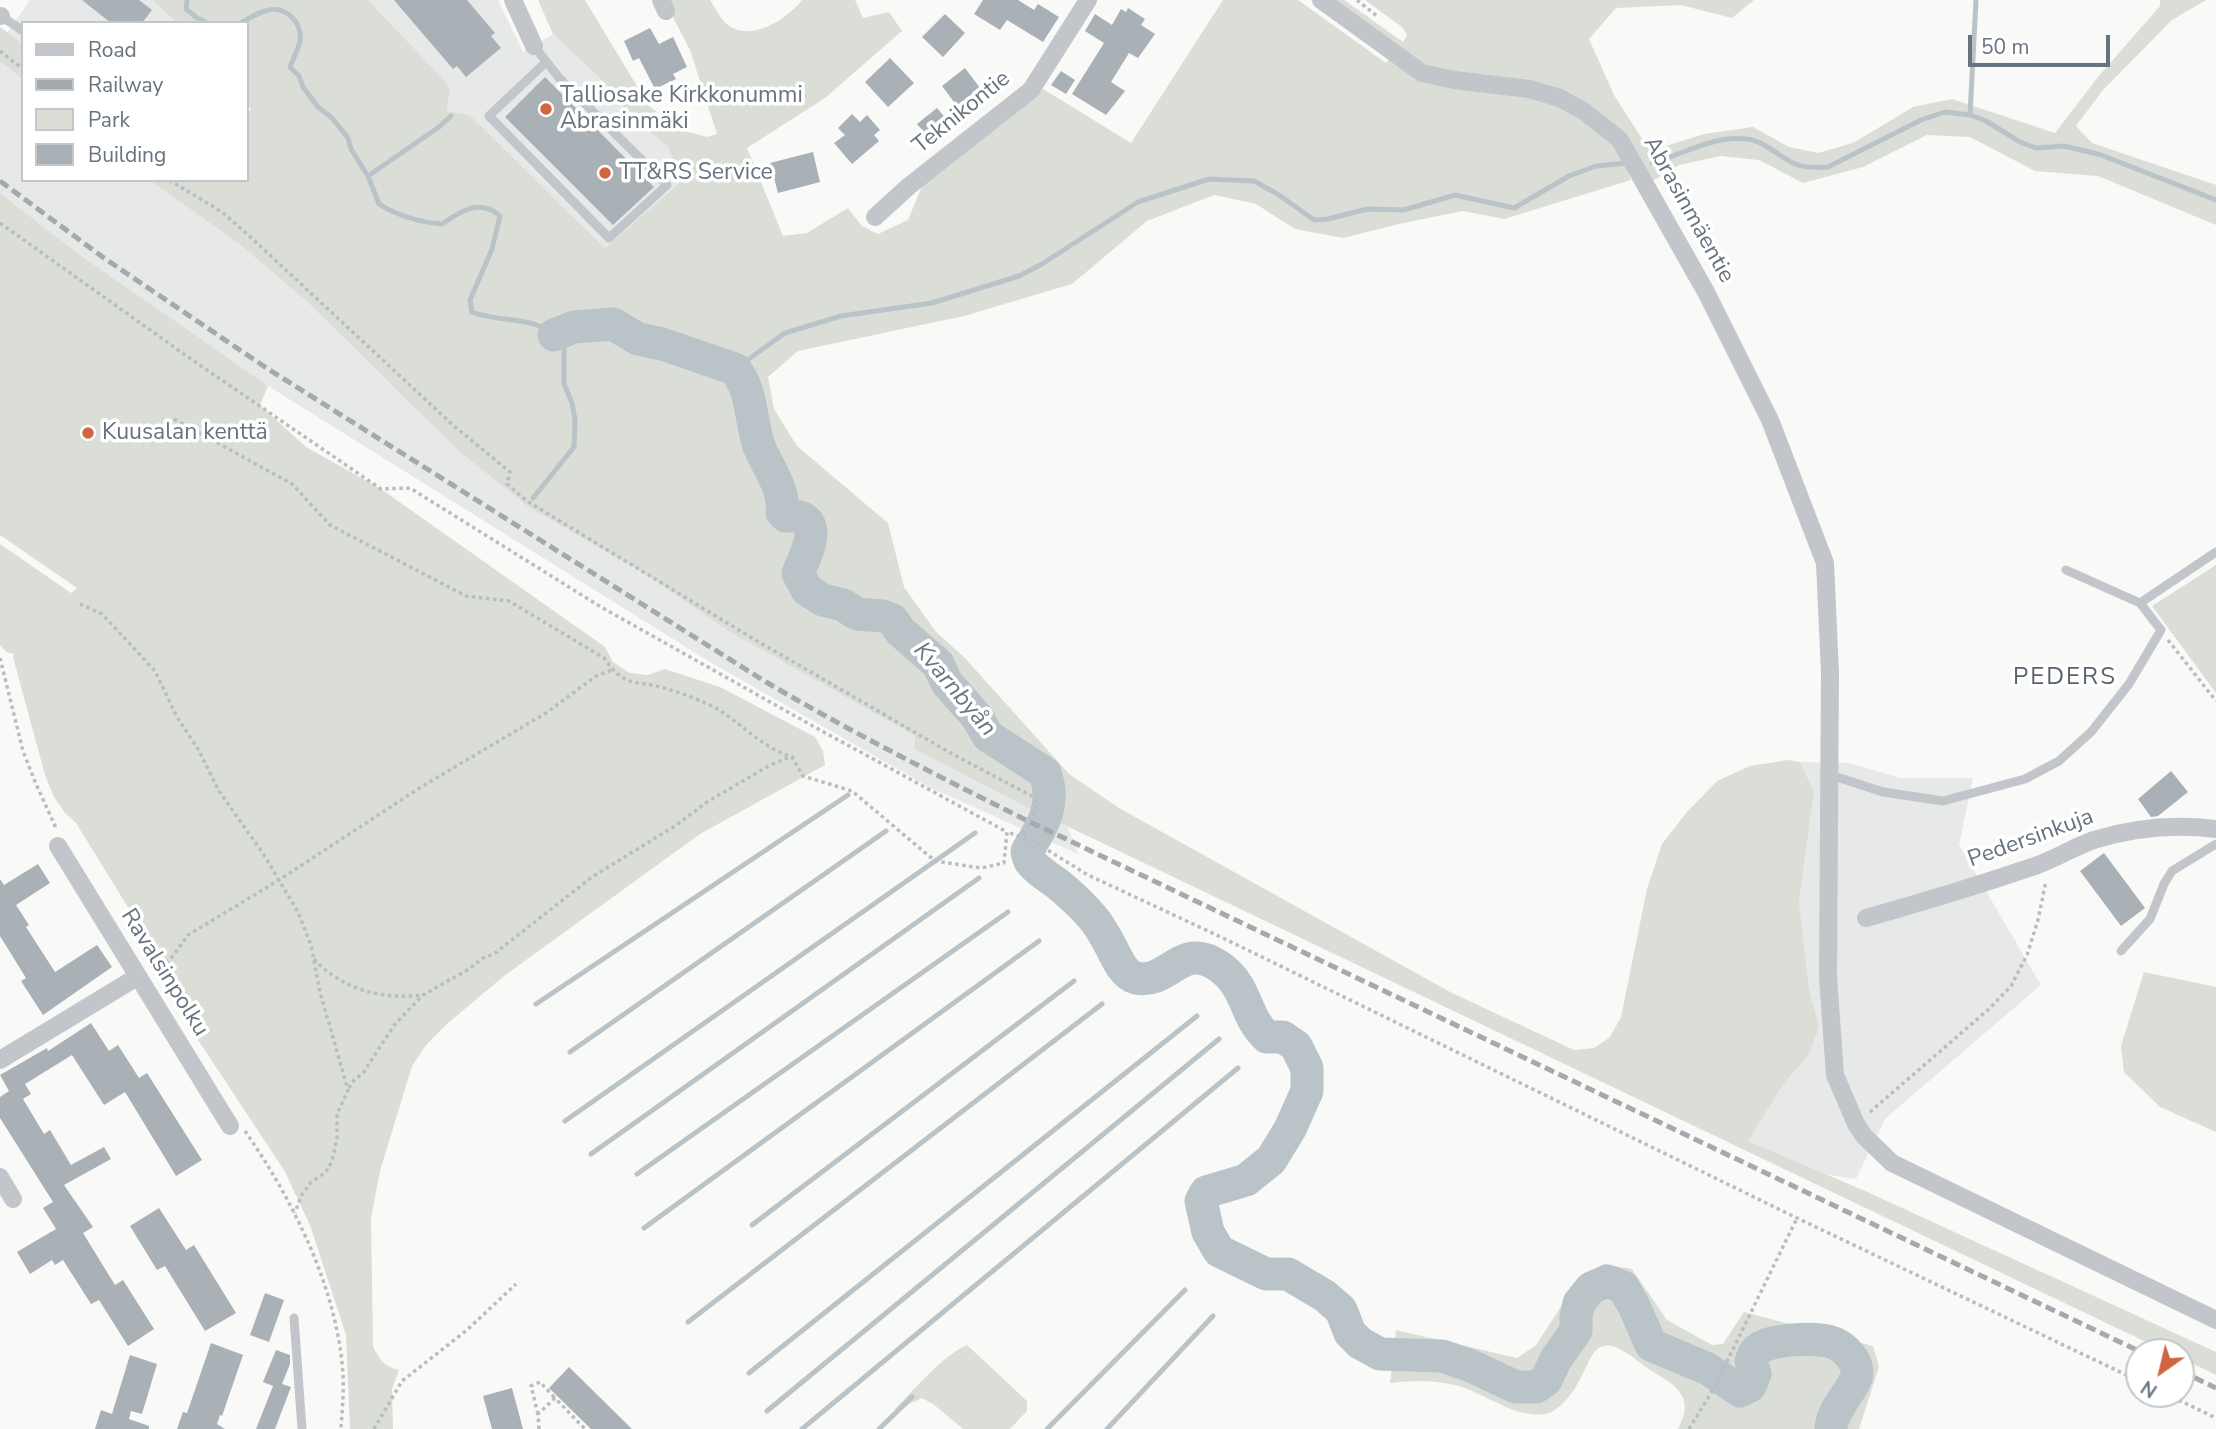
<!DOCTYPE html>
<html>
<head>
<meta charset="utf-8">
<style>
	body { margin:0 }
	#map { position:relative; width:2216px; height:1429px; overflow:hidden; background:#f9f9f8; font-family:"Nunito Sans",sans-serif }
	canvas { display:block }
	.legend { position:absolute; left:21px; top:21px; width:228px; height:161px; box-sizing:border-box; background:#fff; border:2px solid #c2c7cc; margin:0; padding:9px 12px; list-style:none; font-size:21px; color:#67747f }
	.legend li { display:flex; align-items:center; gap:14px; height:35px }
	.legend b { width:35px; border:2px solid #c2c7cc }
	.north { position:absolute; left:2125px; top:1338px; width:70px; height:70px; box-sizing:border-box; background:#fff; border:2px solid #c2c7cc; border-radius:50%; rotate:214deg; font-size:19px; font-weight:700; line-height:28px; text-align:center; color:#67747f }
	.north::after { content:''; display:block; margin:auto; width:24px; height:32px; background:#cf6642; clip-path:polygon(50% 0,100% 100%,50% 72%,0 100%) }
	.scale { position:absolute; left:1968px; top:35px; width:142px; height:32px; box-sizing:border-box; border:4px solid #67747f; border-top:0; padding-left:9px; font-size:21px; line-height:24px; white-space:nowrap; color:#67747f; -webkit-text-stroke:5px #fff; paint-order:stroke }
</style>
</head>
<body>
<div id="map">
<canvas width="2216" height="1429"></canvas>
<ul class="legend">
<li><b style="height:9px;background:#c2c5c9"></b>Road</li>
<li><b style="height:9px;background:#a4a9ae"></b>Railway</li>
<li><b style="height:19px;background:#daded7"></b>Park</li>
<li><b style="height:19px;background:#a9b0b6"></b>Building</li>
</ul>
<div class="north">N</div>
<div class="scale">50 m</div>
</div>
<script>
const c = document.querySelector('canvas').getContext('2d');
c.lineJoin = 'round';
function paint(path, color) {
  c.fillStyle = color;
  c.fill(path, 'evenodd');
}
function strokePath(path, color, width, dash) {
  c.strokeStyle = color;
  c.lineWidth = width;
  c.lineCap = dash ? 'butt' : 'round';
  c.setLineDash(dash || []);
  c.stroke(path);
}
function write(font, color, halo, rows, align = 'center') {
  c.font = font + ' "Nunito Sans",sans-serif';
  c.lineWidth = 7;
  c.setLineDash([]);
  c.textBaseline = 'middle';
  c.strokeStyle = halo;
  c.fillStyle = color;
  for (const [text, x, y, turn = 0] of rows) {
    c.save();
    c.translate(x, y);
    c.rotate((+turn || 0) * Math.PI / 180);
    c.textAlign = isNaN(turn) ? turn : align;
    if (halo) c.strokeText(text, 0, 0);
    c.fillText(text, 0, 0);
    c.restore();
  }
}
paint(new Path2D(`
	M30,0h122l25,23h-154v21l-16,-11z
	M368,0h130l25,52 30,-18 52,49 24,31 40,34 10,35 -74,65 -135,-133 -23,-4 3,-20 -4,-9z
	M0,61l23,19v100h126l89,63 66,56 85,84 253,189 86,59 187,105 -1,13 153,77 11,28 -149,-67 -219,-125 -461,-288 -169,-119 -80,-62z
	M1800,762l49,1 51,15h73l-14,67 82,140 -156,134 -29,60 -32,-5 -76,-33 35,-56 27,-32 9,-27 -10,-37 -10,-87 15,-109z`), '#e7e8e8');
paint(new Path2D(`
	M152,0h216l78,82 4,8 -3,21 23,4 135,133 74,-65 -10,-35 -40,-34 -24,-31 -52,-49 -15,-34h47l64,106 29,23 29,8 10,-3 -27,-84 -26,-50h46c6,9 13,25 25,29 23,9 54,-12 67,-29h53l8,18 26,-6 13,19 -77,67 -78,50 36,88 24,-3 41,-25 14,18 16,8 30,-14 14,-34 121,-97 88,54 92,-143h75l88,63 12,-15 -65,-48h11l59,42 4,-7 -5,-8 -37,-27h389l-22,18 -51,-13 -65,3 -27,31 25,56 32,50 7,5 51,-16 49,-7 36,20 29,6 35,-10 60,-36 39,-8 103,34 43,-56 62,-71v-6h46l-34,20 -69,70 -27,36 16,17 124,42v40l-118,-49 -63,-5 -65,-34 -43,-2 -64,32 -60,16 -44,-23 -38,-4 -42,9 -28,17 -16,-34 -14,5 10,27 -127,39 -41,-8 -60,12 -60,15 -48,-9 -39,-25 -42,-9 -67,26 -75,63 -108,32 -166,35 -30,26 6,32 23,37 91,77 16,64 32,45 29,26 104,116 50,34 333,185 122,57 20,-2 16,-11 11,-20 26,-128 15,-45 25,-32 30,-31 33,-15 38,-6 12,2 14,30 -15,110 10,87 10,37 -9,27 -27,32 -35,56 117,50 351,161v23l-35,-17v-6h-14l-1138,-544 -115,-59 1,-13 -187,-105 -86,-59 -113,-65 -70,-56 -155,-152 -66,-56 -89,-63h98v-67l4,-4 -4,-5v-81h-70z
	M0,27l23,17v36l-23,-19z
	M0,193l80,62 188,131 -8,19 46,42 75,42 224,158 8,15 17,11 18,2 17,-6 55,18 95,50 8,14 2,14 -125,69 -196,142 -56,47 -22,22 -14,21 -32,105 -9,47 2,128c6,13 11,21 26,24l-7,19 1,40h-43l-4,-94 -36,-110 -26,-55 -113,-171 5,-14 -100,-162 -11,-10 -11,-16 -9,-22 -32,-118 1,-3 -8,-2 -6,-7v-101l71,49 6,-5 -77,-53z
	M2216,565v128l-64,-87z
	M2144,972l72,15v145l-56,-25 -36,-35 -3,-26z
	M1604,1264l28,5 35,51 45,25 11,-1 21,-32 129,34 6,21 -20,62h-181c7,-15 11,-25 0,-39 -7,-9 -25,-17 -35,-25 -60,-49 -46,6 -80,38 -4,4 -11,10 -18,11 -31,4 -57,-19 -86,-28 -23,-6 -46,-6 -69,-3l6,-53 121,28 19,-13 41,-63z
	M967,1345l60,56v10l-17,18h-47l-30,-25 -11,-6 -13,6 -12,9 -2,-4c20,-20 47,-53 72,-64z`), '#daded7');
strokePath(new Path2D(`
	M187,0l-1,9 11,9 10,5
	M240,23c8,-4 17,-10 25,-12 19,-7 38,11 35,30 -2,9 -7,18 -10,26l9,9 4,11 14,19 16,13 15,19 3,11 17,27 11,28c19,12 40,18 63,20 19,-13 38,-26 58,-8l-8,33 -22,51 2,12c38,14 61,-1 92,33v39l8,19 3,17 -1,27 -41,51
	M1970,115l6,-115
	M1652,163c32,-9 62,-28 95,-24 18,2 32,18 48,25 11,4 21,4 33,3l93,-47 24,-8 25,3 16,6 34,21 16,6 28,-2 37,9 115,45
	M368,176l71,-49 12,-11
	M735,369l50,-36 56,-17 91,-13 87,-27 23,-12 96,-62 71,-23 45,2 25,14 35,25 14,-1 39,-10 37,1 51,-15 59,13 55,-32 27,-10 32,-3
	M536,1004l312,-209
	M570,1052l316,-221
	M565,1121l410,-288
	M591,1154l388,-276
	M637,1174l371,-262
	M752,1225l322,-244
	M644,1228l395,-287
	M688,1322l414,-318
	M749,1373l448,-357
	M767,1411l452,-372
	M802,1429l436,-361
	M879,1429l33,-32
	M1047,1429l138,-139
	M1107,1429l106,-113`), '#bac4c8', 5);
strokePath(new Path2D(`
	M554,335l20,-8 39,-3 25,15 24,5 73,25c18,23 15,51 24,77 8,21 26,42 23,66l4,4c41,-3 21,37 12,57l9,17 16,10 20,5 14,9 26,2 10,4 7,11 38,33 9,19 30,34 11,19 57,37c11,30 -1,52 -18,78 0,1 2,9 3,10 6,9 20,17 29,24 12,10 24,21 34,33 7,8 12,18 17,27 6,11 13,30 26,33 34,7 45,-39 84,-11 28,20 24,49 47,70h16l13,9 11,22v23l-17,38 -19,31 -25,20 -40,12 -5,9 7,31 11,19 47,23h22l37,22 16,14 9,23 10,10 20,11 62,2 27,9 47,22h20l10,-7 10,-21 20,-28v-14l3,-14 12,-15 16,-7 16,6 11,19 17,39 57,24 32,22 10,-5 5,-12 -4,-13c2,-4 2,-7 5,-10 11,-13 63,-14 78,-8 10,4 22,16 23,28 1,16 -25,35 -26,58`), '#bac4c8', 33);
paint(new Path2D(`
	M82,0h57l13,10 -10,13h-31z
	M394,0h73l28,33 -4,3 10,12 -35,29 -9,-11 -4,3z
	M983,0h35l16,10 4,-6 21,13 -16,25 -36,-22 -7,10 -26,-16z
	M1128,8l17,11 -4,6 14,9 -17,24 -9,-5 -18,29 14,9 -19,24 -34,-21 32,-51 -19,-12 10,-17 17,11 9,-16 5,3z
	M945,14l20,19 -22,24 -21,-20z
	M650,28l9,16 14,-7 14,30 -14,7 3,5 -21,10 -16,-31 -6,3 -9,-20z
	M890,58l24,25 -26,24 -23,-25z
	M965,68l15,20 -23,18 -15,-20z
	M1061,71l14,9 -9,14 -15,-9z
	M545,77l109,110 -41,38 -108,-108z
	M937,108l17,20 -20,16 -17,-20z
	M852,114l8,8 7,-7 13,15 -6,5 5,6 -27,23 -18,-21 11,-8 -7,-7z
	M813,152l7,30 -42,11 -8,-30z
	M2171,771l17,21 -30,24 -7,1 -13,-18z
	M2104,853l41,55 -24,18 -41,-55z
	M38,864l12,19 -34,22 13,20 -3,2 29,45 42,-27 15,22 -69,48 -22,-34 5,-3 -26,-42v-57l4,6z
	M91,1023l18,28 9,-6 21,33 8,-5 55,87 -26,16 -51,-84 -21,13 -32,-50 -47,29 6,10 -8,5 21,35 6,-4 21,35 33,-18 7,12 -47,26 29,42 -10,6 32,52 8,-5 31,49 -26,17 -29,-46 -8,4 -28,-44 -8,5 -3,-5 -22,14 -13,-22 39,-23 -13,-21 10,-6 -53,-84v-21l9,-6 -9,-16 47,-27 1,3z
	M159,1208l27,42 8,-5 42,68 -31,18 -40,-65 -8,4 -27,-44z
	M265,1293l19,7 -15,42 -19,-7z
	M211,1343l32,12 -21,61 -2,-1 -3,9 8,5h-48l6,-17 4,1z
	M276,1350l14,5v9l-8,20 9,3 -16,42h-19l17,-43 -10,-4z
	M130,1355l27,9 -15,50 -11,-3 -2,8 20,7v3h-54l6,-19 11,4z
	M569,1367l63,62h-41l-42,-41z
	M512,1388l11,41h-31l-9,-33z`), '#a9b0b6');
strokePath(new Path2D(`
	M1357,0l20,16
	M0,51l23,18
	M169,180l53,32 24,21 208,193 56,46 -3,12 20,17 220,134 207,120 78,41 4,5 1,6 -15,30
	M0,223l188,134 193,132 29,-1 191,119 219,123 187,102
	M174,419l118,65 38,41 136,71 43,5 95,57c22,31 29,21 60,30 17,5 40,13 55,22 25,16 44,38 73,47l11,19 49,15 83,70 46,7 23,-5 3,-31 26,9 55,34 135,63 574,280 342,163
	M80,604l22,10 53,57 22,46 21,32 21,42 45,64 34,57 13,33 9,47 28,98 -11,24v25l-5,22 -6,11 -15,10 -10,14 -6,17
	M2168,640l48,61
	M0,658l23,93 13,33 20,44
	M314,959c27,30 68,41 107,36
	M155,972l18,-16 15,-21 91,-55 142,-93 125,-74 50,-37 16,-6
	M349,1088l3,-6 11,-9 32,-49 28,-29 46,-26 14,-11 11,-4 98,-77 83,-51 32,-24 63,-37 20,-8
	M1870,1112l119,-103 22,-23 16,-31 11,-35 8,-39
	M245,1131c48,69 93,159 98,244 1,18 -1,36 -2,54
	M2166,1394l50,24
	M538,1414l-7,-28 9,-4 15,16
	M374,1429l28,-48 65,-51 49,-46
	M539,1429l-1,-15 17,-16 30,31
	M1689,1429l25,-41 83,-170`), '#babdc0', 3.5, [3.5, 3.5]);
strokePath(new Path2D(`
	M1,16l22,15
	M534,46l26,33 107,106 -58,53 -120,-122 57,-54
	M2066,570l74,33 76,-51
	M1831,775l52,17 60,9 82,-22 34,-18 32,-29 38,-48 32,-54 -21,-27
	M2121,951l29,-32 14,-35 8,-13 44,-27
	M294,1318l8,111`), '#c2c5c9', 9);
strokePath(new Path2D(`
	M513,0l21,46
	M661,0l5,11
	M1321,0l101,73 32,7 75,9 31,9 25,14 35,28 86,152 64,128 55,143 5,110 -2,304 7,98 21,49 8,12 28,27 324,157
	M0,16h1
	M875,217l34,-31 122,-96 57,-90
	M58,846l172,280
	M1866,918c57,-16 113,-33 169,-52 20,-7 39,-19 59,-26 39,-12 81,-16 122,-11
	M0,1060l137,-83
	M0,1177l13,22`), '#c2c5c9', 18);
strokePath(new Path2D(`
	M0,181l104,77 164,111 498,313c85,50 172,94 260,138l1115,532
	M2181,1371l35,17`), '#a4a9ae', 5, [10, 5]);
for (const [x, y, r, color] of [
	[546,109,7,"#cf6642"],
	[605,173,7,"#cf6642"],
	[88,433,7,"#cf6642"]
]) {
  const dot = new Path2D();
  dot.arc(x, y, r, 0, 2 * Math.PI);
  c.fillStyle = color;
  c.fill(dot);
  strokePath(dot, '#fff', 2.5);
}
write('23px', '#67747f', '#fff', [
	["Talliosake Kirkkonummi",560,96],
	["Abrasinmäki",560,122],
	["TT&RS Service",619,173],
	["Kuusalan kenttä",102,433]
], 'left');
write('23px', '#67747f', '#fff', [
	["Teknikontie",962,113,-39],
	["Abrasinmäentie",1688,210,61],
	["Pedersinkuja",2031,839,-20],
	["Ravalsinpolku",164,973,58]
]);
c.letterSpacing = '2px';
write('24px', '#59636b', '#fff', [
	["PEDERS",2065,678]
]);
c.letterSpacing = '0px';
write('italic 24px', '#68797f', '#fff', [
	["Kvarnbyån",954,690,50]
]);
</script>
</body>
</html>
